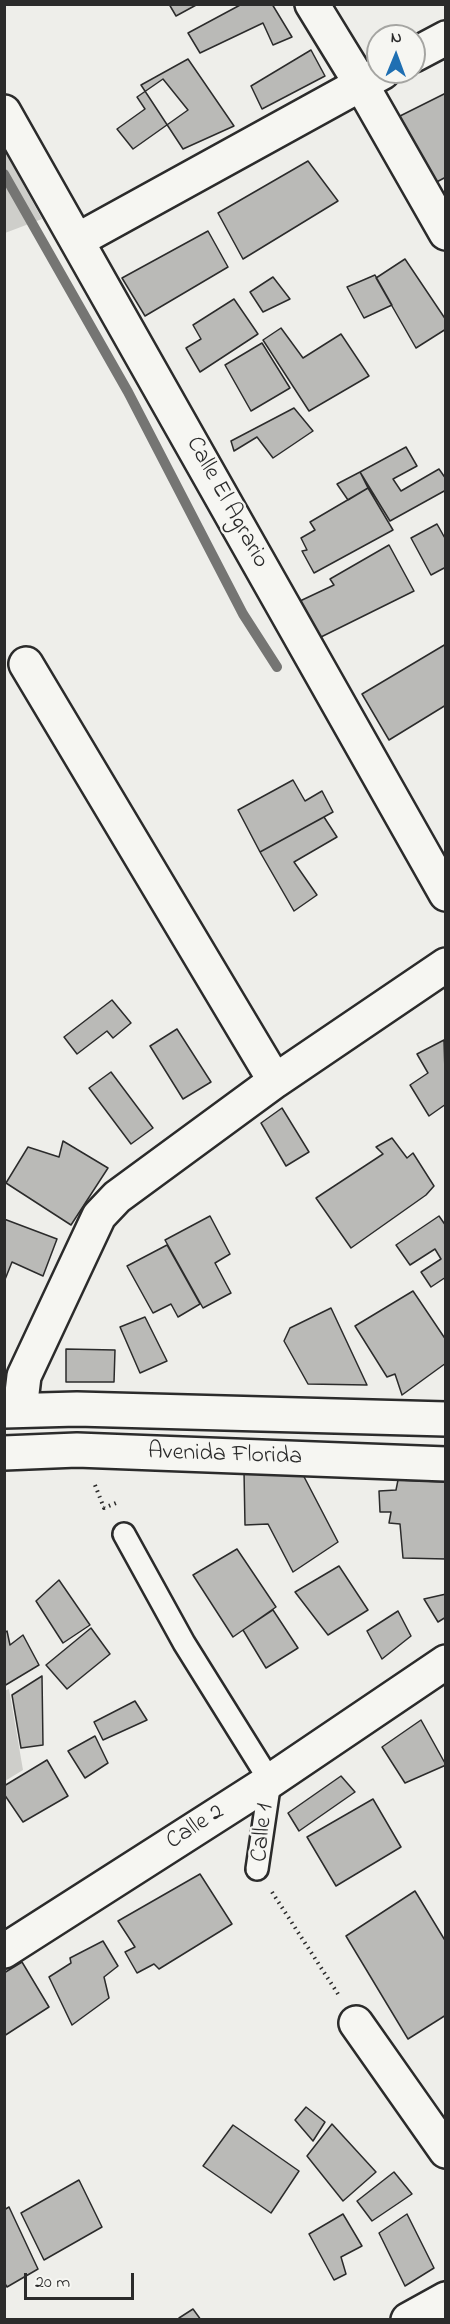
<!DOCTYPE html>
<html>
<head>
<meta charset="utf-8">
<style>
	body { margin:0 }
	#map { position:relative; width:450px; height:2324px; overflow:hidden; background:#eeeeea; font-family:"Indie Flower",sans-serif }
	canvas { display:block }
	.frame { position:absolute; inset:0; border:6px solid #2b2b2b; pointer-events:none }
	.north { position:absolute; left:366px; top:24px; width:60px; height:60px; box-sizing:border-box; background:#f6f6f2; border:2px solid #a5a5a2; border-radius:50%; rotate:1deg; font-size:16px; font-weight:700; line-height:24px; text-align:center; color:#2b2b2b }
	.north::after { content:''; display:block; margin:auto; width:21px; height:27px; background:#1f6fb2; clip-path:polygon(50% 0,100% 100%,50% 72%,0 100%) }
	.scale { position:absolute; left:24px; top:2273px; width:110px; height:27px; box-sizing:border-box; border:3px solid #2b2b2b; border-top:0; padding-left:8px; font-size:18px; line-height:21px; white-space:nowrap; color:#2b2b2b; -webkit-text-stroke:4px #f6f6f2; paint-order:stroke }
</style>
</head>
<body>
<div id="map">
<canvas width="450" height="2324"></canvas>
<div class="frame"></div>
<div class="north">N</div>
<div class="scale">20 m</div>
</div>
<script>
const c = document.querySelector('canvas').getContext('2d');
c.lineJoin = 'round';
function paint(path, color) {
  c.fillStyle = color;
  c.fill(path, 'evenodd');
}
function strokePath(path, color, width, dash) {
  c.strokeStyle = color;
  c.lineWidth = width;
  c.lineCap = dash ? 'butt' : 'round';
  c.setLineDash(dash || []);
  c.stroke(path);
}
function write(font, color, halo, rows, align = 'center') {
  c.font = font + ' "Indie Flower",sans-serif';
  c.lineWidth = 4.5;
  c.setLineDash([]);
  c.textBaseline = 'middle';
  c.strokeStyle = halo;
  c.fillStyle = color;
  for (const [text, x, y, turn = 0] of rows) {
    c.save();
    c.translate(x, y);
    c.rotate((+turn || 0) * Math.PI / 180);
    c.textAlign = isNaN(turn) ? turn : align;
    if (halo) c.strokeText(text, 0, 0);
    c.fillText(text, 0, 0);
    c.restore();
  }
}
paint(new Path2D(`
	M5,151l37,68 -37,14h-1z
	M9,1689l14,81 -18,11 -1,-90z`), '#cececa');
strokePath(new Path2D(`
	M4,174l124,218 115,222 34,53`), '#757573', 10);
const building = new Path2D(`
	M169,4h29l-22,12z
	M242,4h30l20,33 -19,8 -10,-22 -63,30 -12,-20z
	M311,50l14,26 -63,33 -11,-23z
	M188,59l46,67 -51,23 -42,-64z
	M163,79l25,31 -55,39 -16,-20 28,-20 -8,-12z
	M446,93v84l-15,8 -35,-67z
	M308,161l30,40 -95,58 -25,-46z
	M208,231l20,36 -83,49 -23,-38z
	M405,259l41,61v9l-30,19 -40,-70z
	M375,275l17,30 -28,13 -17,-31z
	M273,277l17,22 -27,13 -13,-20z
	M234,299l24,35 -58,38 -14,-24 15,-9 -8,-14z
	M281,328l22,30 38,-24 28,42 -60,35 -46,-71z
	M262,343l28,45 -39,23 -26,-46z
	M294,408l19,23 -40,27 -16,-21 -23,14 -3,-10z
	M406,447l11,19 -24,13 8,12 38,-22 7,10v11l-56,31 -30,-49z
	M360,472l8,16 -20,12 -11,-16z
	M368,488l25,42 -79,43 -12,-22 5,-1 -6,-12 14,-8 -5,-8z
	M437,524l9,16v27l-15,8 -20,-37z
	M389,545l25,46 -95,47 -19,-37 34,-16 -4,-6z
	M446,644v61l-57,35 -27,-46z
	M293,780l12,21 17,-10 11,21 -73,40 -22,-42z
	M324,817l13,20 -43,25 23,33 -23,16 -34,-59z
	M112,1000l19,23 -18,15 -6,-7 -30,23 -13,-17z
	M177,1029l34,53 -28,17 -33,-53z
	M444,1040l2,64 -17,12 -19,-31 18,-12 -11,-19z
	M111,1072l42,56 -22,16 -42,-56z
	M282,1108l27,44 -23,14 -25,-43z
	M392,1138l15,20 6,-5 21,33 -8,9 -75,53 -35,-50 67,-44 -7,-7z
	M63,1141l45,27 -37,57 -65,-42 22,-36 31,10z
	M210,1216l20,38 -15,9 16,30 -28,15 -38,-68z
	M439,1216l7,10v51l-15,10 -10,-15 20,-13 -6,-10 -25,16 -14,-20z
	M4,1219l53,20 -14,37 -31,-14 -8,20z
	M167,1245l33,59 -22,13 -7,-13 -18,9 -26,-47z
	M413,1291l33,49v23l-44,32 -7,-21 -8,3 -32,-51z
	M331,1308l36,77 -59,-1 -24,-43 6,-13z
	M145,1317l22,44 -27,12 -20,-46z
	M66,1349l49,1 -1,32h-48z
	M300,1469l38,73 -45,30 -25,-48 -23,1 -1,-54z
	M398,1480l48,2v77l-43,-1 -3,-34 -11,-1 2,-11h-11l-1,-21 17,-1z
	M237,1549l39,58 -43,30 -40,-62z
	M339,1566l29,44 -40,25 -33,-43z
	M59,1580l31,45 -27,18 -27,-42z
	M446,1594v23l-8,5 -14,-23z
	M273,1610l25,38 -32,20 -23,-38z
	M398,1611l13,25 -29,23 -15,-28z
	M91,1628l19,26 -43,35 -21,-24z
	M7,1631l3,14 13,-10 16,30 -35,21v-53z
	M42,1676l1,69 -22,3 -9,-53z
	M135,1701l12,19 -44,20 -9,-18z
	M421,1720l25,45 -41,18 -23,-36z
	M95,1736l13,27 -23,15 -17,-27z
	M47,1760l21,36 -45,26 -19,-28v-8z
	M341,1776l14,16 -56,39 -11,-18z
	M373,1799l28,48 -65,39 -29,-49z
	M200,1874l32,50 -73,45 -5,-5 -17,9 -12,-21 10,-5 -17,-26z
	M415,1891l31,51v73l-38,24 -62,-103z
	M103,1941l15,25 -14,11 5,21 -37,27 -23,-48 22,-14 -1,-5z
	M22,1962l27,45 -45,29v-63z
	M306,2107l19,15 -12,19 -18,-21z
	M332,2124l44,48 -33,29 -36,-45z
	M233,2125l66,46 -28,42 -68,-47z
	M394,2172l18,22 -40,27 -15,-20z
	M79,2180l23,47 -58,33 -23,-47z
	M9,2207l29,62 -31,18 -3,-5v-72z
	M343,2214l19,32 -21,11 5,17 -12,6 -25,-46z
	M407,2214l27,54 -29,18 -26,-53z
	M193,2309l8,11h-21l-1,-2z`);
paint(building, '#babab7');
strokePath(building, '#2b2b2b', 1.5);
const service = new Path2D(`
	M124,1534l60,109 86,138 -13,88`);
const minor = new Path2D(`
	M312,4l49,80 85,149
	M414,55l32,-17
	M4,112l442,782
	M78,240l305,-168
	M26,664l249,417
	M20,1410l4,-34 75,-160 18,-19 158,-116 171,-116
	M4,1951l266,-170 176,-119
	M356,2023l90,128
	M408,2320l38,-21`);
const secondary = new Path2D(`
	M4,1411l73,-2 369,10
	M4,1453l73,-3 369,14`);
strokePath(service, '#2b2b2b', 26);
strokePath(minor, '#2b2b2b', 38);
strokePath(secondary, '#2b2b2b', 38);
strokePath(new Path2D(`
	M95,1485l9,23 12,-5
	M272,1892l66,102`), '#2b2b2b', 4, [1.5, 4.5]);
strokePath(service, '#f6f6f2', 21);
strokePath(minor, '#f6f6f2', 33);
strokePath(secondary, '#f6f6f2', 33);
write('24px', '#2b2b2b', '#f6f6f2', [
	["Calle El Agrario",226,503,61],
	["Avenida Florida",225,1456,2],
	["Calle 2",196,1828,-33],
	["Calle 1",264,1833,-84]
]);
</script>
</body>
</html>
